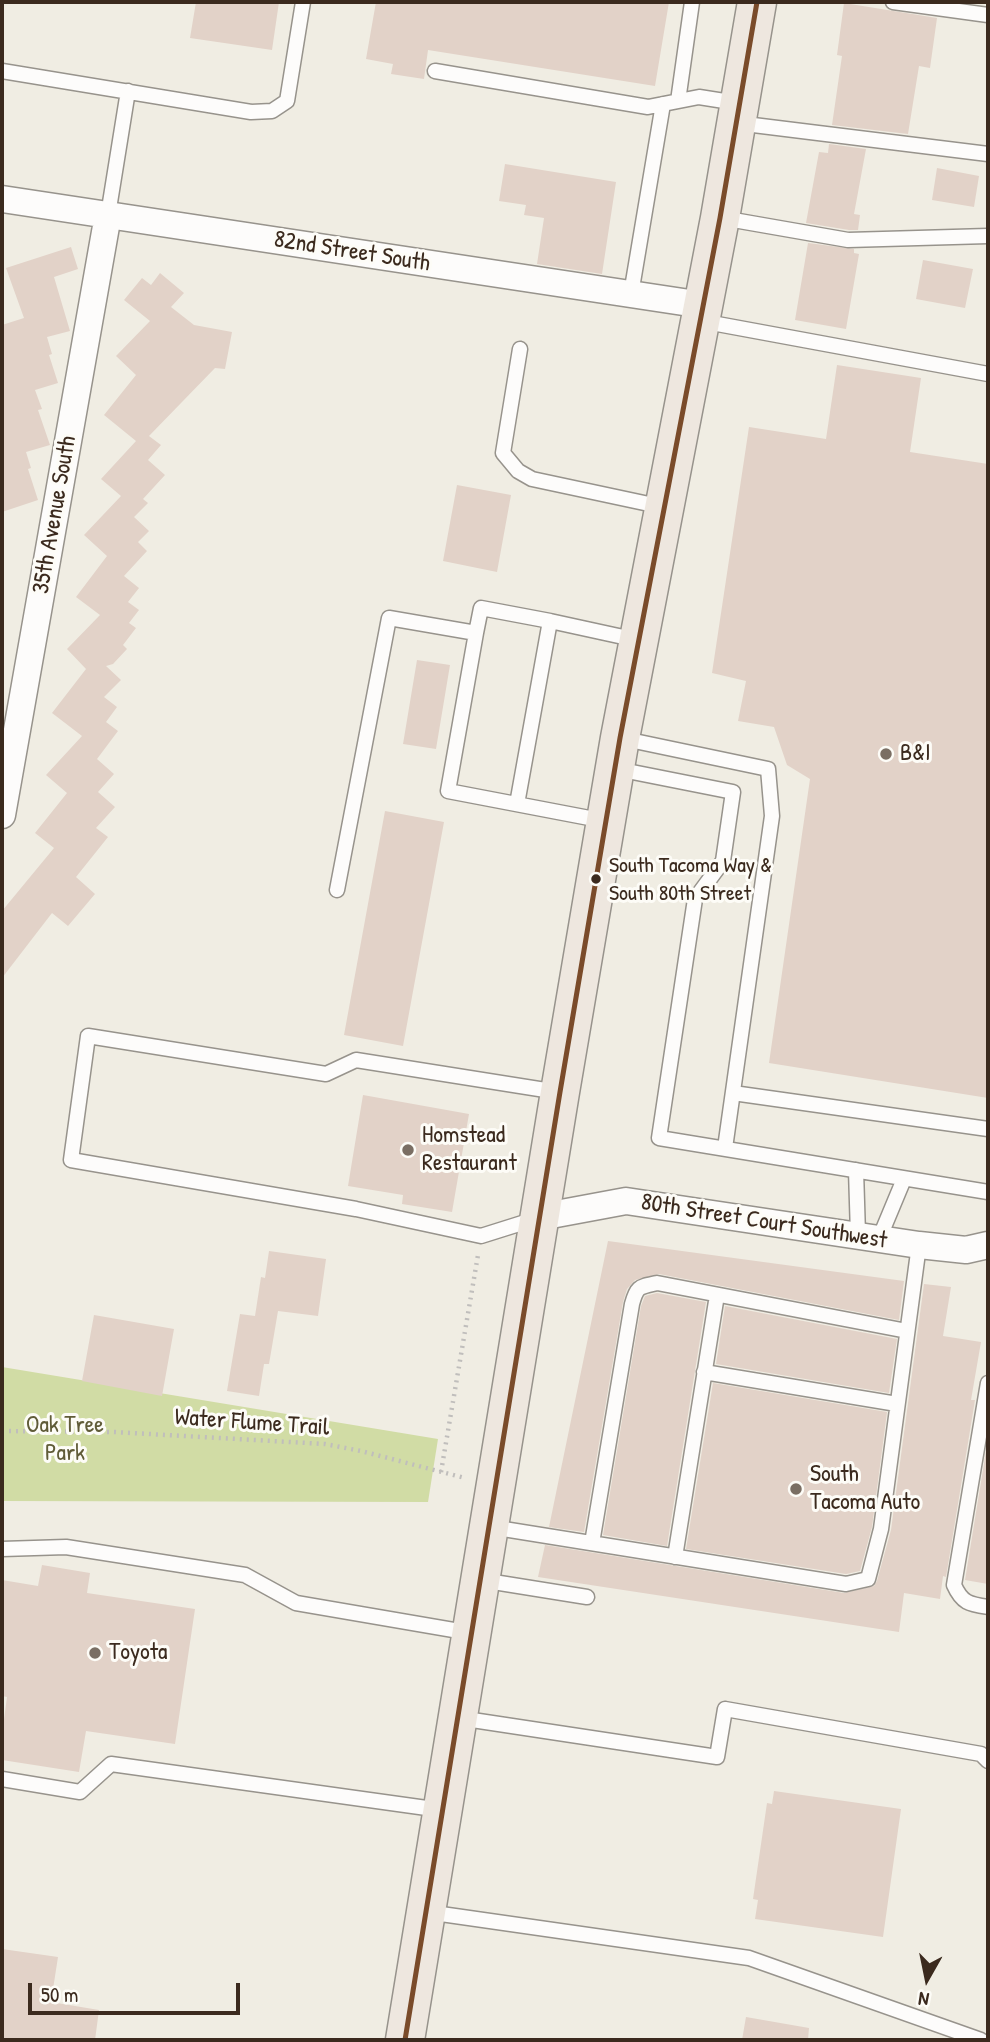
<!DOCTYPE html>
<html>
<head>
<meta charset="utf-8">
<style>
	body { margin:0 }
	#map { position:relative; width:990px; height:2042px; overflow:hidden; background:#f0ede3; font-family:"Patrick Hand",sans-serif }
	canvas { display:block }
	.frame { position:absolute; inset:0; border:4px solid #3b2a1e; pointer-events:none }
	.north { position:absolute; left:892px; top:1944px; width:70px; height:70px; -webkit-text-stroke:5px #fdfcf7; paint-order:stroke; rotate:189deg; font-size:19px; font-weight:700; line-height:28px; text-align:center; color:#3b2a1e }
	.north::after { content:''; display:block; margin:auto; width:24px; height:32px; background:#3b2a1e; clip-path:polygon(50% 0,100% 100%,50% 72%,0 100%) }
	.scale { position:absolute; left:28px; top:1983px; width:212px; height:32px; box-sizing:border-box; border:4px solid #3b2a1e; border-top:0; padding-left:9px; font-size:21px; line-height:24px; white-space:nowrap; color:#3b2a1e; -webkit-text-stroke:5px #fdfcf7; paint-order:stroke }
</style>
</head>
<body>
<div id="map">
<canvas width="990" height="2042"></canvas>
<div class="frame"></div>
<div class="north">N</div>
<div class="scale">50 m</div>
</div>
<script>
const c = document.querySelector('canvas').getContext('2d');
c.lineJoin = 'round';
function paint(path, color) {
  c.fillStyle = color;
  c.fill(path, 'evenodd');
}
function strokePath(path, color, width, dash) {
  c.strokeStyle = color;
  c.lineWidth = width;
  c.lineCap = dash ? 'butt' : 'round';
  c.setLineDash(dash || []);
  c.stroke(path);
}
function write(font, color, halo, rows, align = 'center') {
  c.font = font + ' "Patrick Hand",sans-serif';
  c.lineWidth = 6;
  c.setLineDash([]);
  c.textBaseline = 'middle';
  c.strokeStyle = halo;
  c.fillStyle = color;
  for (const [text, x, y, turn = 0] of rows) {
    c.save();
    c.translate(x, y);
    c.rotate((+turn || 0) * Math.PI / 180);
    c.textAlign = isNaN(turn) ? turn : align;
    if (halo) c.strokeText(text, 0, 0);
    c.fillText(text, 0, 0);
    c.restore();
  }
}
paint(new Path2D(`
	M2,1367l436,72 -10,63 -426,-1z`), '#d1dca5');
paint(new Path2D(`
	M196,2h83l-7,48 -82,-12z
	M376,2h293l-14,84 -227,-36 -4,29 -33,-5 2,-10 -27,-5z
	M844,3l93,15 -7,50 -11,-2 -11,68 -76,-9 10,-69 -5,-1z
	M829,144l37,5 -12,65 6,1 -2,15h-9l-43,-7 13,-71 9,1z
	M505,164l111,18 -14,92 -65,-10 7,-46 -20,-3 2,-10 -27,-4z
	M937,168l42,8 -5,31 -42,-7z
	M808,243l46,6v4l5,1 -13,75 -51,-9z
	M71,247l7,22 -24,8 16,54 -23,6 5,17 -3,1 9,28 -23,7 7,19 -4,1 12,35 -24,7 5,16 -3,1 10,31 -36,12v-187l22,-7 -18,-50z
	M923,260l50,9 -8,39 -49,-9z
	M160,273l24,20 -13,14 23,18 38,7 -7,37 -10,-1 -66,68 12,9 -13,15 17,15 -22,24 5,4 -14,14 15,14 -11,11 9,9 -23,25 15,12 -11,14 11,8 -10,13 7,5 -13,17 4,4 -14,15 -7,2 15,14 -17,17 13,10 -11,15 12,9 -21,28 17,15 -16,18 17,15 -19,21 12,9 -32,40 19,17 -27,32 -16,-13 -50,65v-67l52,-63 -19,-15 32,-40 -21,-18 36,-39 -30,-23 34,-44 -19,-20 33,-34 -24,-18 31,-41 -23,-21 37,-39 -20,-17 35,-38 -32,-26 32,-40 -20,-19 34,-35 -26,-21 18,-22 9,7z
	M837,365l84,13 -11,74 78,12v634l-219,-35 41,-284 -23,-14 -13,-38 -36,-6 8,-40 -34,-8 37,-246 77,12z
	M457,485l54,10 -14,77 -54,-11z
	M417,660l33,5 -14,84 -33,-5z
	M385,811l59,11 -41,224 -59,-11z
	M363,1095l106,19 -17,98 -50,-8 1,-9 -55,-9z
	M608,1241l296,40 -5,39 -240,-46 -24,6 -8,9 -4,13 -39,230 -35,-5z
	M269,1251l57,8 -8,57 -40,-5 -9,53h-5l-5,32 -32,-5 13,-77 15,2 6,-39 4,1z
	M924,1284l27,3 -8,49 38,6 -10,58h4l-29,177 -3,-1 -3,23 -36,-6 -5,39 -361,-55 7,-32 299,48 30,-7 3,-5 14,-51z
	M657,1293l49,9 -39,244 -64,-11 38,-229 4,-10z
	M725,1306l172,33 -8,54 -173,-29z
	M94,1315l80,14 -12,67 -80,-15z
	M713,1383l174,29 -15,115 -12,44 -14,3 -160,-25z
	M988,1439v145l-23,-4z
	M42,1565l48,8 -3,20 108,16 -20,135 -89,-13 -7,41 -77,-12v-26l5,-37 -5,-1v-116l36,6z
	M774,1791l127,18 -18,128 -128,-18 3,-19 -5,-1 14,-96 5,1z
	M2,1949l56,8 -7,45 48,8 -4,30h-93z
	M746,2017l63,11 -1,12h-66z`), '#e2d2c8');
const lane = new Path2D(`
	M893,2l95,13
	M2,71l249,41 21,-1 15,-10 16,-99
	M435,71l213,36 51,-10 38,6
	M678,101l14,-99
	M737,123l251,31
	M108,215l20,-124
	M722,218l126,22 140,-4
	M631,294l32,-190
	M701,321l287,53
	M520,349l-17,104 15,18 14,8 131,28
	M550,621l87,19
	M476,633l5,-25 69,13 -33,183
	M620,738l148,31 4,47 -47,332
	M617,769l116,23 -10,69 -28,38 -36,239 329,54
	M337,890l52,-272 87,15 -28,158 157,30
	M733,1093l255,36
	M856,1170l2,65
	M535,1219l-54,17 -125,-27 -285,-49 17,-124 238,38 30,-14 202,32
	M879,1239l25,-60
	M704,1372l193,32
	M988,1383l-34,202c8,18 15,19 34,22
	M491,1527l355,57 22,-5 13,-50 38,-284
	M592,1543l40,-239c5,-18 7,-17 25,-21l250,48
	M2,1549l64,-2 179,28 51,28 175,30
	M675,1557l42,-262
	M481,1580l106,17
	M459,1718l258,39 8,-48 256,45 7,7
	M2,1779l78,13 31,-28 330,46
	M427,1912l322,46 232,82`);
const street = new Path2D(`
	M2,199l701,106
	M2,815l106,-600
	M540,1217l86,-16 293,44 47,5 22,-5`);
const primary = new Path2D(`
	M405,2040l155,-948 60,-354 100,-520 37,-216`);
strokePath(lane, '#97938c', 17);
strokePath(street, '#97938c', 29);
strokePath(primary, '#97938c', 41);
strokePath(new Path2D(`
	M2,1431l112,1 211,12 36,7 104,27
	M441,1472l37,-217`), '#c0bebc', 4.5, [2, 5]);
strokePath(lane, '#fdfcfb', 14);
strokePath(street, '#fdfcfb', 26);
strokePath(primary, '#eee7df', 38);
strokePath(new Path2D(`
	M405,2040l155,-948 60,-354 100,-520 37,-216`), '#7a4b2a', 5);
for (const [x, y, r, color] of [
	[886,754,7,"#7a6e63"],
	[596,879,6,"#3b2a1e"],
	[408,1150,7,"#7a6e63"],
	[796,1489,7,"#7a6e63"],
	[95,1653,7,"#7a6e63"]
]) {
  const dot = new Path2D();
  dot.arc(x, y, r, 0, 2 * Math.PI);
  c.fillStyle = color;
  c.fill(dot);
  strokePath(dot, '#fdfcf7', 2.5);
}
write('22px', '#3b2a1e', '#fdfcf7', [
	["South Tacoma Way &",609,866],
	["South 80th Street",609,894]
], 'left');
write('24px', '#3b2a1e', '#fdfcf7', [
	["82nd Street South",352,252,9],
	["35th Avenue South",55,515,-80],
	["80th Street Court Southwest",764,1222,9],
	["Water Flume Trail",252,1423,4]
]);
write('24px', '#3b2a1e', '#fdfcf7', [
	["B&I",900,754],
	["Homstead",422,1136],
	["Restaurant",422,1164],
	["South",810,1475],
	["Tacoma Auto",810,1503],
	["Toyota",109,1653]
], 'left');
write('24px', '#605c38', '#fdfcf7', [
	["Oak Tree",65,1426],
	["Park",65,1454]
]);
</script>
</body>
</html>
